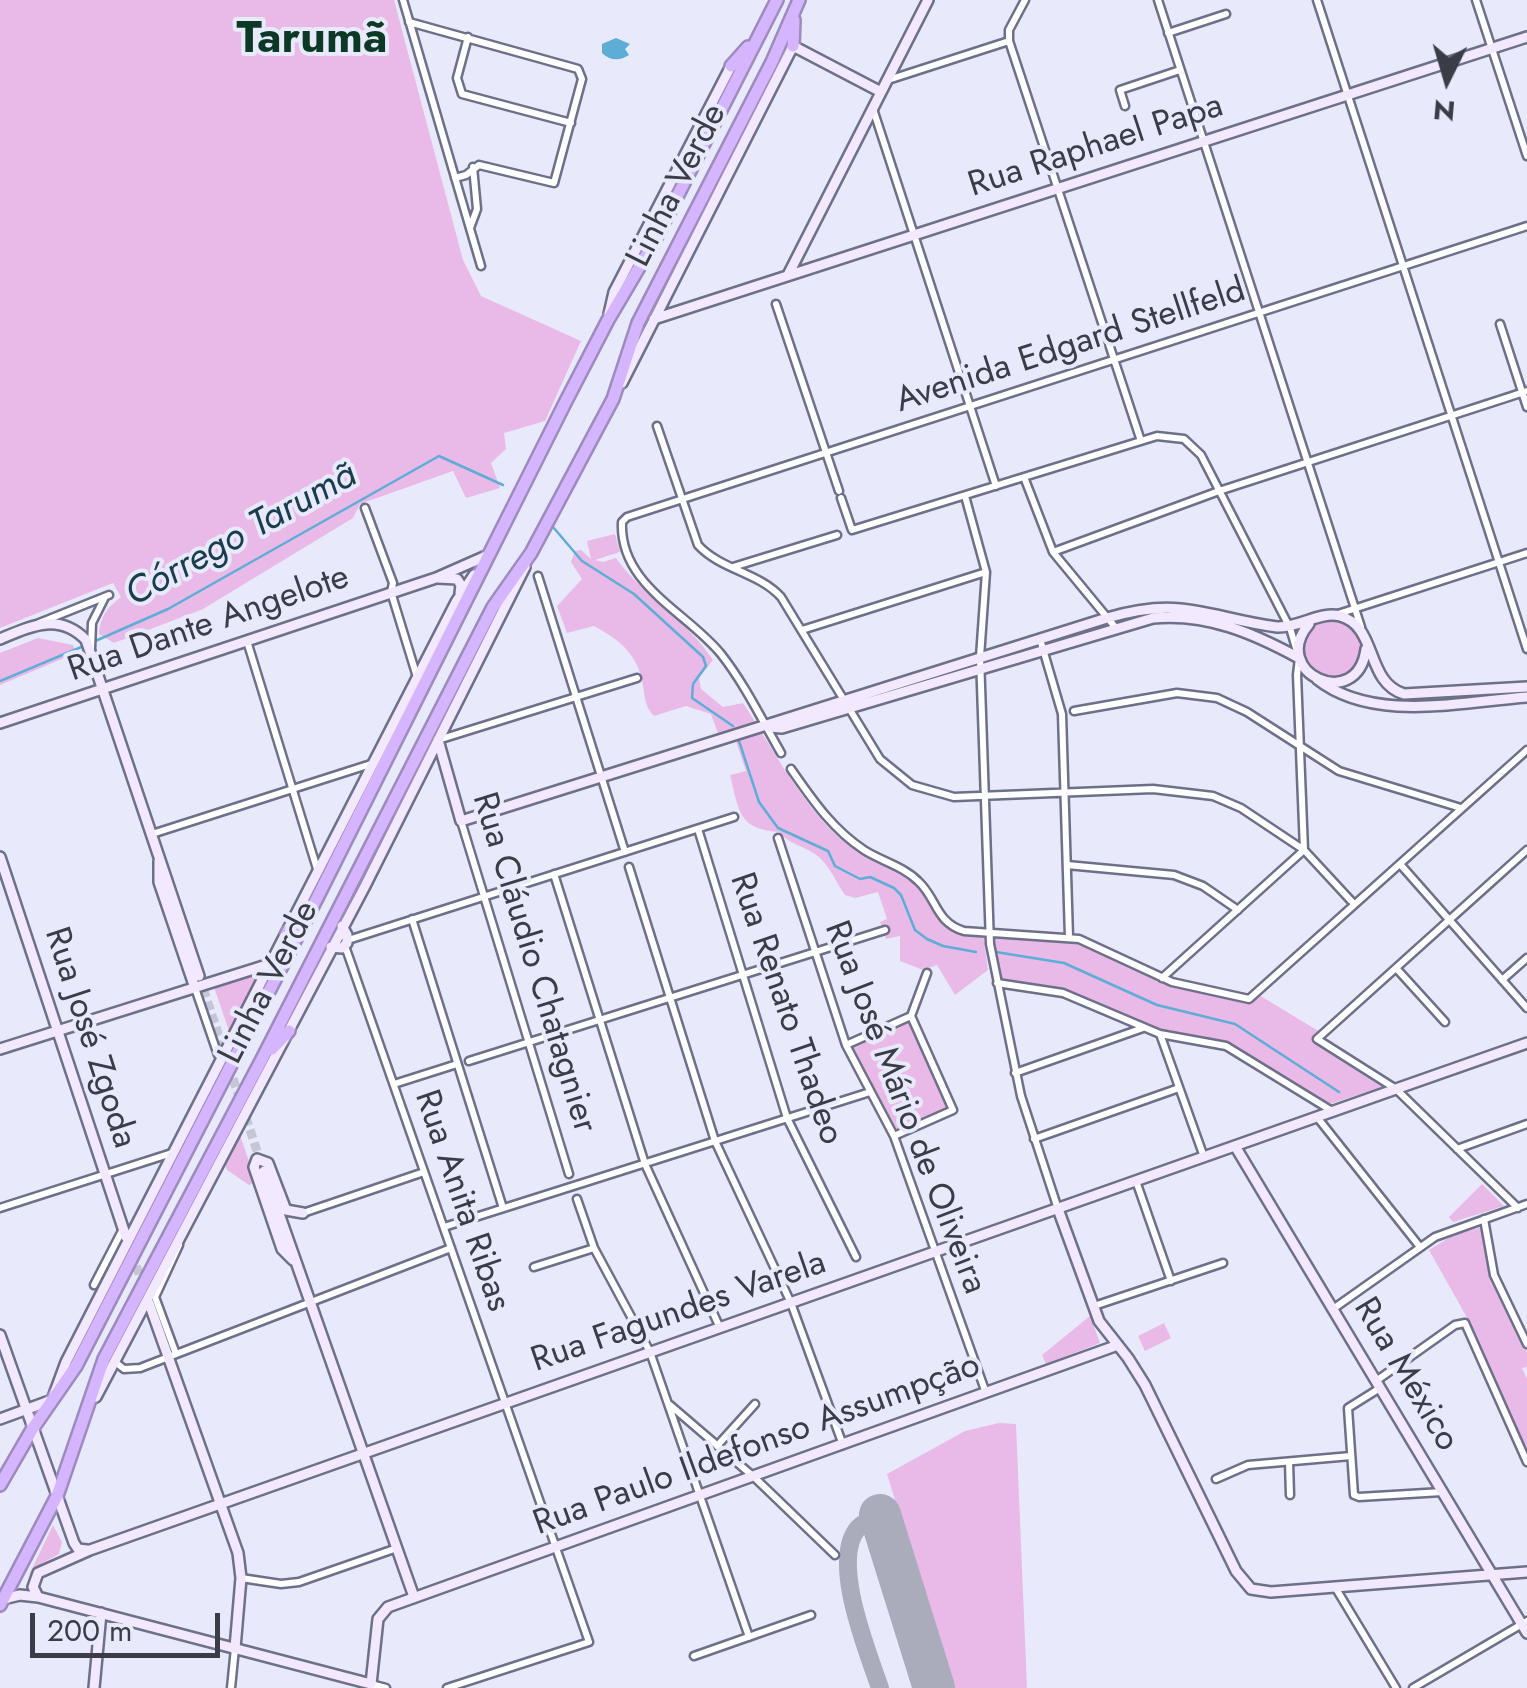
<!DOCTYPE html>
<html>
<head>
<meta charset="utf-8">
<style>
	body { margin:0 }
	#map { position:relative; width:1527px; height:1688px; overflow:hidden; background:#e8eafb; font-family:Jost,sans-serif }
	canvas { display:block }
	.north { position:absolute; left:1397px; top:30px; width:100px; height:100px; -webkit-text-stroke:8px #e8eafb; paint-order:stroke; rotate:185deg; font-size:28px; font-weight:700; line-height:40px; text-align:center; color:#3a3c47 }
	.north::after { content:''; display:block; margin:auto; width:35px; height:45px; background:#3a3c47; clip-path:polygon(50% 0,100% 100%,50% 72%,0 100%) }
	.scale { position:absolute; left:30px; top:1613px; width:190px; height:45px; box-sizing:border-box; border:5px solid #3a3c47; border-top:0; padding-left:12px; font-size:30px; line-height:35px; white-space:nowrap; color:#3a3c47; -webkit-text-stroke:8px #e8eafb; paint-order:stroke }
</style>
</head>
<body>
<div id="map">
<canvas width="1527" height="1688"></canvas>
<div class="north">N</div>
<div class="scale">200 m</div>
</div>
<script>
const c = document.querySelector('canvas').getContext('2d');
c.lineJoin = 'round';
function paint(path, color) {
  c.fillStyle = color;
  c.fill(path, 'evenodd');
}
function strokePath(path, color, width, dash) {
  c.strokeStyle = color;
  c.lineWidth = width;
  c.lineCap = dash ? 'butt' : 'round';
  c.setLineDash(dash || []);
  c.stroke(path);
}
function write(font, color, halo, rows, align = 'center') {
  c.font = font + ' Jost,sans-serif';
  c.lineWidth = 8;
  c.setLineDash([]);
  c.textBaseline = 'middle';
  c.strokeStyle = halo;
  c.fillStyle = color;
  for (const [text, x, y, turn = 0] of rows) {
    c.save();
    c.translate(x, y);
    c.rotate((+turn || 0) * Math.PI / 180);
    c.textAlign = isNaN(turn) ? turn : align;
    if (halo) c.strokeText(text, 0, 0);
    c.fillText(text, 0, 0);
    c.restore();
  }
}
paint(new Path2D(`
	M0,0h394l69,260 18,36 100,45 -36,80 -41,12 2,16 -15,14 9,25 -34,10 -13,-27 -93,33 -7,14 -150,91 -89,34 -15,-9c1,-18 9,-27 22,-37l-8,-14 -113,45z
	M615,534l5,18 -25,8 8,2 13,-4c28,39 71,62 97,102l-14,18 2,11 22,18 20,-4c29,44 55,95 93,132 22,19 50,26 73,43 37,30 8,48 74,56l5,36 -33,25 -18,-30 -14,5 -23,-9v-25l-14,3 -6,-17 7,-3 -9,-27 -23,6 -10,-3c-8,-11 -14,-26 -23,-35 -13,-14 -32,-14 -43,-28 -41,-3 -40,-21 -49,-57l16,-4 -13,-38 -14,3 -8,-22 -25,-8 -32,10c-9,-9 -9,-18 -11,-30 -5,-32 -22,-45 -49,-60l-27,7 -10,-27 25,-27 -11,-17 4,-11 6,-1 10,9 -4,-18z
	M1302 649a30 30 0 1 1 60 0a30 30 0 1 1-60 0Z
	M38,638l35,7 3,8 -76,32v-32z
	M994,934l76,7 89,41 90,22 10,-9 61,37 -5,7 3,7 64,41 -52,17 -101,-61 -71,-13 -98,-42 -61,-8z
	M257,974v1l-28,56 -15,-44z
	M909,1021l39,86 -51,23 -45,-84z
	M239,1132l17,50 -7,3 -22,-15 -3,-7z
	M1482,1184l22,22 -51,16 -4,-5z
	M1481,1227l10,54 36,71v15l-5,1 5,11v73l-57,-129 -41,-73 23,-14z
	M1090,1316l10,27 -54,21 -4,-9z
	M1164,1323l7,15 -26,13 -7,-15z
	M999,1423l17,1 11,264h-74l-66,-214 78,-43z
	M53,1525l9,17 -3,12 -20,11 -10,10z`), '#e9bae7');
paint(new Path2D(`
	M616,38l14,6 -5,5 4,6c-9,6 -19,6 -27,-2v-9z`), '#5dadd6');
strokePath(new Path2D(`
	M553,527l29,34 52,33 69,63 3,9 -13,18 -1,14 41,28
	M93,642l75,-33 271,-153 64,29
	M0,681l86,-36
	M739,741l20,61 19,26 50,23 7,15 25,13 10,-2 24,11 7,7 14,35 12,9 16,7 33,6
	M996,952l68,11 93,42 78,19 104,68`), '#5dadd6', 2.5);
strokePath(new Path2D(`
	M880,1688c-12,-36 -51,-129 -21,-161 5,-5 15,-8 21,-12`), '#aaacbc', 18);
strokePath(new Path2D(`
	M880,1515l54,173`), '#aaacbc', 42);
strokePath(new Path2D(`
	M199,976l62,187
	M132,1253l11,33`), '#c5c7d7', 9, [9, 4.5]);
const street = new Path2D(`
	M403,0l78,266
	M1025,0l-16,30v11l132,400
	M1158,0l203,627
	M1317,0l210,649
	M1476,0l51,156
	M409,22l169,47 4,10 -28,104 -75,-18 -13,10 -11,3
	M1168,33l58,-19
	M468,37l-11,41 5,16 109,29
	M888,80l121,-39
	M1125,106l-5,-16 60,-20
	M873,109l123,377
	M470,228l7,-19 -4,-42
	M776,304l63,187
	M1500,324l27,83
	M657,426l41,119c23,25 60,27 83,52l99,162 32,26 42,12 199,-8 60,7 28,12 63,42 50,54
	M1024,477l29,75 62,75
	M965,496l21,76 -6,85 10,287 31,152 37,113
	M841,498l11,32 305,-94 27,3 17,16 89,173 9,30 -2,17 7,175 -142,128
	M365,508l28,75 -2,9 26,85
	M1053,552l166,-61 308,-100
	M733,567l104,-32
	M538,576l87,276
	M1338,614l189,-61
	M39,623l70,-28
	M802,630l184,-58
	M1040,639l22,75 7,223
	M247,641l71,231
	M91,649l1,-26 12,-24
	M1074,711l103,-18 40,5 30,14 92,59 122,37
	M438,740l199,-62
	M781,753c-19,-33 -37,-70 -60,-99 -34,-42 -102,-69 -99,-132l5,-5 900,-291
	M791,769c21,30 41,60 73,81 17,11 39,16 54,31 19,17 17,41 46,50l115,8 93,43 77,17 278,-249
	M461,821l108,353
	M698,829l89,289 69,139
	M152,834l222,-71
	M778,838l68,207 48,91 92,257
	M1400,864l127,144
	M1067,865l107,10 29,11 35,24
	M629,867l86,274 76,162 52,142
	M554,874l91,290 75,164
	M412,919l91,289
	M348,940l386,-123
	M345,946l244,696 -142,46
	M1396,968l49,54
	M1502,980l25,-22
	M997,983l66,10 97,41 66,12 106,65
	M195,988l23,67
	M1160,1034l44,123
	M846,1045l65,-29 16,-43
	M469,1061l416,-131
	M1015,1073l128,-45
	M394,1084l63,-20
	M1317,1117l103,130
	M894,1136l59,-26 -42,-94
	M1034,1139l145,-51
	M1457,1149l70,-25
	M1136,1181l35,100
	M577,1199l17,49 56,104 99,285
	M0,1208l175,-56
	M1518,1208l-122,-119 -79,-50 210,-189
	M303,1213l121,-41
	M1484,1219l10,56 33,69
	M444,1227l426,-135
	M534,1267l60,-19
	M94,1285l29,-56
	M1094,1306l129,-43
	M1333,1309l102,-72 92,-33
	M176,1354l-21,-57 24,-52
	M114,1361l10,8 16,-1 311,-120
	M1376,1381l79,-56 10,-2 62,139
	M1380,1388l-32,20 6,87 5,2 83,-5
	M670,1405l84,72 81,78
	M717,1446l38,-42
	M1289,1462l1,33
	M1216,1479l32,-14 103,-9
	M241,1578l40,6 18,-2 98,-34
	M1335,1587l61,101
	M694,1656l117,-41
	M371,1687v-3l15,4
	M231,1688l4,-40
	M1413,1688l114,-67`);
const secondary = new Path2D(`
	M788,275l140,-275
	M609,314l5,-22 117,-226
	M654,319l873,-282
	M622,383l171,-337 88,46
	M438,578l19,1 4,6 -1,8
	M1309,624c-41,48 48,90 57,25
	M0,639c31,-13 59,-27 86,1l113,336
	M1317,679c55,44 143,23 210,18
	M0,723l436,-145 50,-22
	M768,727l14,1 371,-110c54,-5 100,15 146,40
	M438,740l23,81 646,-203c76,-22 99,-1 170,9 22,1 43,-16 63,-11 38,10 25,66 64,78l123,-7
	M0,857l126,380
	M159,861v21l36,106
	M331,947l11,1 5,-5v-8l-5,-9
	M0,1049l273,-86
	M1393,1090l134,-47
	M1235,1146l292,487
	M264,1171l150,426
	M1058,1209l41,112 29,37 17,27 91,186 15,18 20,3 256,-20
	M293,1260l-11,-11 -28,-82 3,-8 11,4 18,47 17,3
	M149,1303l89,250 3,25 -6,70
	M0,1335l74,208 4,6 9,1
	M96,1397l269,-511 160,-319
	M0,1419l52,-19 14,-38 390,-760 18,-27
	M38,1597l-5,-10 5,-14 52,-23 1306,-461
	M3,1599l17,-4 18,2 333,87 7,-65 10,-12 730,-262
	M94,1688l7,-75`);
const highway = new Path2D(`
	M793,46l1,-26
	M731,66l17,-19
	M287,933l18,-20
	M272,1049l17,-18
	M0,1485l33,-57 43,-62 241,-468 249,-497 42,-81 46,-78 123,-242
	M0,1605l57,-109 47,-137 158,-300 231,-452 38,-54 82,-154 25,-76 134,-261 27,-62`);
strokePath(street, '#6d7089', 11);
strokePath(secondary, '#6d7089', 14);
strokePath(highway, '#9e8bbe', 16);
strokePath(street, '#fff', 6);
strokePath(secondary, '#f2e9ff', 9);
strokePath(highway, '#d4b5fe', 11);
write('35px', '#3a3c47', '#e8eafb', [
	["Rua Raphael Papa",1096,147,-18],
	["Linha Verde",678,186,-63],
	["Avenida Edgard Stellfeld",1071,347,-18],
	["Rua Dante Angelote",209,625,-19],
	["Rua Cláudio Chatagnier",533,963,73],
	["Linha Verde",270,983,-63],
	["Rua Renato Thadeo",785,1009,71],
	["Rua José Zgoda",89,1038,72],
	["Rua José Mário de Oliveira",904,1108,69],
	["Rua Anita Ribas",461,1201,71],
	["Rua Fagundes Varela",679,1313,-19],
	["Rua México",1405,1375,59],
	["Rua Paulo Ildefonso Assumpção",757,1446,-20]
]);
write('italic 38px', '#193d4f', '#e8eafb', [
	["Córrego Tarumã",242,536,-29]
]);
write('bold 45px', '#0b3925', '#e8eafb', [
	["Tarumã",312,41]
]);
</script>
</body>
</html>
